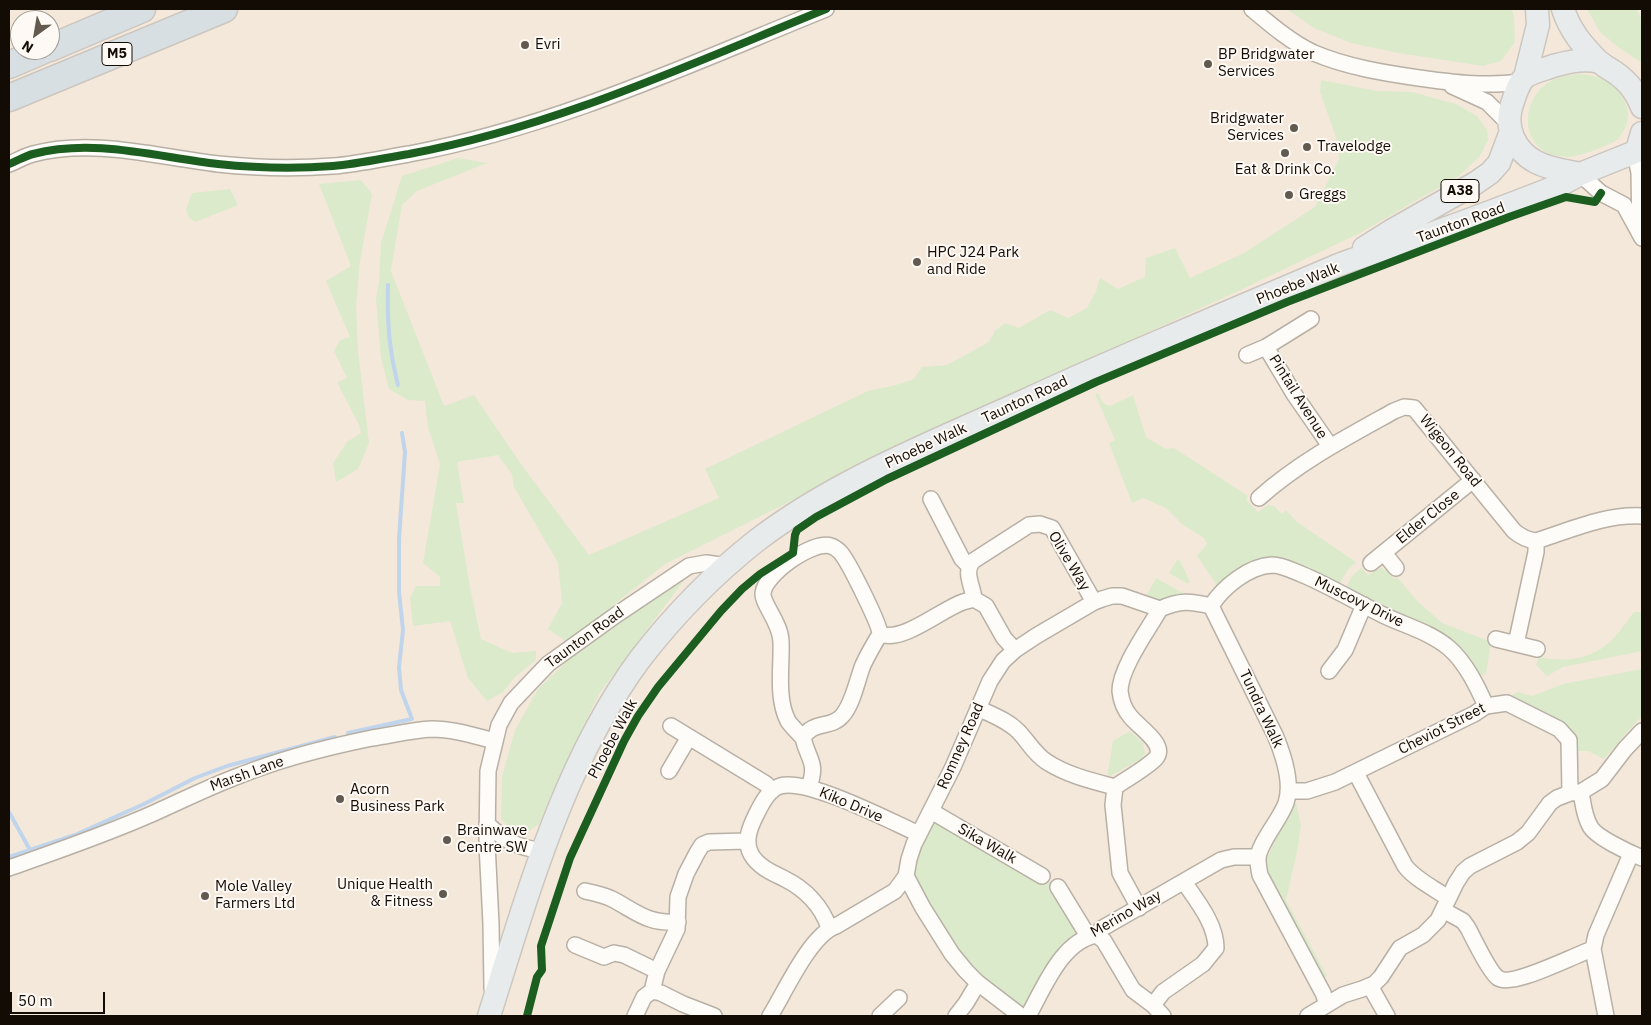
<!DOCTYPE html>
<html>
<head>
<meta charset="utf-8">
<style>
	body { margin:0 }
	#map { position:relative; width:1651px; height:1025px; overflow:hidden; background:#f4e8da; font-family:"IBM Plex Sans",sans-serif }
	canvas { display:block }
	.frame { position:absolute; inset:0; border:10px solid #130c04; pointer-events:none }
	.north { position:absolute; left:10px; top:10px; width:50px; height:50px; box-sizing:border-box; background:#fef9f4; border:1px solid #a09a94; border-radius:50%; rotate:212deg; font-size:14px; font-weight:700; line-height:20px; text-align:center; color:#130c04 }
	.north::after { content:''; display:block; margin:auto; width:18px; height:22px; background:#62594f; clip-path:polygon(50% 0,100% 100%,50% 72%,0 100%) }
	.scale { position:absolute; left:10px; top:992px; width:95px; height:22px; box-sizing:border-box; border:2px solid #130c04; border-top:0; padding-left:6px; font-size:15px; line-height:18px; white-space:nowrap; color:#130c04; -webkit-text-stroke:4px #fef9f4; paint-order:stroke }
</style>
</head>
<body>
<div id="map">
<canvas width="1651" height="1025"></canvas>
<div class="frame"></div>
<div class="north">N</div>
<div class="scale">50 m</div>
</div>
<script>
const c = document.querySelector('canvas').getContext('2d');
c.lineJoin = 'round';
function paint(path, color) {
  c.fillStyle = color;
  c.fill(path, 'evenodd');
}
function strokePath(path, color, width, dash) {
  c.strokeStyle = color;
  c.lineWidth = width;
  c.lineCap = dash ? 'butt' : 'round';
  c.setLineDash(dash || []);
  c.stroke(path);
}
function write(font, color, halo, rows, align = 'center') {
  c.font = font + ' "IBM Plex Sans",sans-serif';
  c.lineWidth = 4;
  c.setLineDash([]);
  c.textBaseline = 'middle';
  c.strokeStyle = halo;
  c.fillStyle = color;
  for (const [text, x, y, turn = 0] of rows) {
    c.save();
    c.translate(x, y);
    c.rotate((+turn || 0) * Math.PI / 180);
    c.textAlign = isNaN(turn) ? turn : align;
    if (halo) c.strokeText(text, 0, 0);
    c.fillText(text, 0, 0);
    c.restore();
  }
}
paint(new Path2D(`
	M1287,9h225l2,8 1,25 -14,19 -18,5 -85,-13 -47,-10 -37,-15z
	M1587,9h49l6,10v44l-24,-16 -18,-15z
	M1582,74c7,1 15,2 22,6 18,9 31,32 20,50 -3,5 -5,9 -10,12 -11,5 -35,15 -47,15 -8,-1 -19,-2 -25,-7 -23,-18 -16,-54 7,-68 11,-6 21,-7 33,-8z
	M1321,80l56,11 35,1 44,12 21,12 10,14 1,10 -8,16 -21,20 -99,57 -124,59 -203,93 -214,102 -154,77 -98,78 -19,-13 14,-26 -4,-40 -44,-76 -2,-13 -14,-19 -41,7 7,41h-8l14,84 11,52 31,14 24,-2v9l-21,17 -12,15 -16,9 -19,-23 -18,-57 -37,5 -3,-28 6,-12h24v-9l-17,-14 17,-99 -12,-37 -3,-26 -17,-1 -19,-11 -8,-31 -5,-60 3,-16 2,-39 21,-67 56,-18 29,5 -70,28 -15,14 -11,66 53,135 30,-11 49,72 66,88 130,-57 -14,-29 163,-78 28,-6 18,-6 8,-12 25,-2 42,-23 6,-11 10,-8 14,5 31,-18 18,8 19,-10 9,-17 4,-13 18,11 27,-12 1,-19 29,-10 15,30 54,-25 71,-46 24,-48 -1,-16 -18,-51z
	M361,180l11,14 -12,67 -4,45 2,45 11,92 -11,26 -22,13 -3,-19 14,-21 14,-9 -2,-8 -22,-43 10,-4 -13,-27 6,-11 10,-3 -24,-56 25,-15 -32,-82z
	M230,189l8,16 -42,17 -7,-4 -3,-9 6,-16z
	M1098,393l5,10 7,3 23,-11 13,42 20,12 8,-1 74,48 -2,4 12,12 10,-7 6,1 8,8 4,-4 11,12 59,40 -9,9 -9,16 -57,-23 -62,24 -22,-32 10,-12 -3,-6 -22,-14 -16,-16 -23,-10 -11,5 -23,-60 6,-3 -20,-46z
	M1178,559l2,2 10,20 -2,3 -19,-11z
	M1361,568l7,7 13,-7 5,2 8,9 3,-2 20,24 25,22 49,19 -5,32 -10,2 -7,-11 -125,-73 8,-16z
	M1156,578l34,19 -39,7 -7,-4z
	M685,579l-86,115 -40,82 -20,48 -14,10 -14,-5 -10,-10 1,-42 13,-47 23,-41 44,-42 55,-39z
	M1634,612h8v39l-79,16 -16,9 -11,-11 3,-8c23,5 47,4 67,-12 10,-7 20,-23 28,-33z
	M1642,669v48l-6,5 -32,37 -16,-8h-12l-1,-7 -71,-45 14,-7 14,4 31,-12z
	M1130,731l13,12 2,11 -4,5 -34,19 6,-37z
	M1296,803l5,22 -3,22 -12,53 41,76 -6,4 -53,-105 -1,-17 23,-51z
	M931,811l127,76 30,49 -14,9 -46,71 -62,-45 -59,-104z`), '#dbeacb');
strokePath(new Path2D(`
	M388,285c-1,38 1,64 10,100
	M348,733l64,-14 -11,-29 -2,-23 4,-37 -4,-38v-53l6,-87 -3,-19
	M9,812l21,38 45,-15 69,-31 51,-26 32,-12 108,-29
	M9,857l21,-7`), '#c0d4ec', 4);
const minor = new Path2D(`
	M1252,9c19,16 40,34 62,44 33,14 70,20 105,25 23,3 48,7 72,6 10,0 21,-1 31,-2
	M1452,86l35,16 23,23
	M1635,152l4,21 1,60
	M9,164c8,-3 16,-8 24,-10 61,-16 124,3 185,10 38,4 77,5 115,2 25,-2 51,-8 76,-12 146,-27 281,-90 417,-145
	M1580,174l21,19 23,12 18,33
	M1266,347l28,47 36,52
	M1247,355l19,-8 45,-28
	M1259,498c40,-36 88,-61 135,-87l10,-4 10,1 100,123c7,6 13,9 22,10 35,-11 69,-27 106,-25
	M931,499l31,60 7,7
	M1384,553l12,15
	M1371,563l102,-83
	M974,599c-1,-13 -11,-27 -1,-38l56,-36 11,-1 12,4 42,74
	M1211,606l64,129c8,19 18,47 11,68 -6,17 -28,41 -28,56 0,5 1,11 2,16l63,118 4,11
	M1211,606c12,-19 38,-40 61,-41 10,0 19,5 29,9 27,11 51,26 78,39 23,12 50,18 70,35 17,15 28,38 37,58
	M1496,639l41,10
	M1516,644l20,-92v-11
	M1329,671l16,-21 19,-45
	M978,708c14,7 29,12 40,23 10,10 16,23 29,31 20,13 45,19 68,25
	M671,726l95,58 6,7
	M803,738c-5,-6 -11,-11 -15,-17 -12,-23 -6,-55 -7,-79 0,-19 -19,-38 -18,-49 2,-19 50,-53 68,-47 3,1 7,4 9,6 8,8 40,73 40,82
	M669,771l20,-34
	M1356,773l49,93c11,14 29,22 43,32
	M809,787c9,-25 -1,-27 -6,-49 10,-18 28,-9 39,-22 11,-12 15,-36 21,-51 5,-11 11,-21 17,-31 23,9 60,-24 83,-32 3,-1 8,-2 11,-3l12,7 18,32 11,12
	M1288,791h19l28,-9 139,-68 12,-8 21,-3 52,26 10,11 1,53
	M1581,792c2,11 3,24 9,34 5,11 40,27 52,32
	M931,811l111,65
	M487,824c20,18 29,23 56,27
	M9,868c48,-17 98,-34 145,-55 29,-13 57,-27 87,-38 42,-17 87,-28 131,-37 20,-3 40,-8 60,-9 22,0 43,7 63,12
	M1058,887l30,49
	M585,891c9,2 19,4 27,8 25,13 35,25 66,23
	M1139,908l-19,-35 -7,-68 2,-18c10,-7 33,-20 41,-29 11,-14 -18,-31 -26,-42 -6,-7 -9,-16 -10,-25 0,-23 28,-61 40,-82
	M1443,910l20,11 5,7c5,10 22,45 30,50 14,10 76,-23 95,-29
	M829,928c-7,-22 -24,-39 -44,-49 -12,-6 -27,-12 -34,-25 -7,-13 -1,-27 5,-39 5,-10 12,-25 24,-29 28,-8 110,35 139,48
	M1097,935l7,6 29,49 20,15 10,11
	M575,945l29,12 10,-4 10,2 33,16
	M1370,986l17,30
	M492,988l-1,-64 -4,-80 1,-73 11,-46 12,-22 37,-39 68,-49 73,-49 17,-3 21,3
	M652,991l9,2 22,11 31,12
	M1153,1005l10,-13 40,-28 13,-16c0,-24 -19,-47 -32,-66
	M635,1016l9,-19 8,-6 5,-20 20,-42 1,-32 8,-23 11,-21 5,-8 7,-3 38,-1
	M770,1016c15,-24 40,-81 66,-90l59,-35 11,-15
	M880,1016l19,-18
	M956,1016l10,-13 12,-20
	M1021,1016l-43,-33 -12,-12 -14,-17 -29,-46 -17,-32 3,-17 5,-15 39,-77 37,-86 13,-20 12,-11 21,-14 58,-34 8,-3 10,-3h10l38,13c20,-9 30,-8 51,-3
	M1028,1016c16,-28 34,-76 69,-81l4,-6 120,-69 13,-3h24
	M1308,1016l35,-21 19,-6 12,-5 7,-7 19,-29 23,-13 15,-15 18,-37 7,-11 7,-6 47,-24 11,-9 22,-30 7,-5 13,-5 11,-1 21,-13 23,-30 17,-18
	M1606,1016l-13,-67 3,-14 35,-81`);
const primary = new Path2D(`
	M1563,9c7,22 20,37 36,53
	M1525,77l13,-52 -1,-16
	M1580,174c-14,-3 -31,-5 -44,-12 -21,-11 -32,-35 -24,-58 3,-8 6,-21 13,-27 7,-5 20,-8 28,-11 14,-4 32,-8 46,-4 3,1 6,5 9,6 17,10 27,21 34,39
	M1364,248l27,-17 83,-47 16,-11 9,-10 11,-29
	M489,1016c39,-122 74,-253 151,-357 34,-44 73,-84 116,-118 78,-60 179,-100 268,-140 66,-31 132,-58 199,-87 37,-16 75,-32 113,-48 24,-10 50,-16 75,-25 50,-18 99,-36 149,-56l20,-11 55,-22 2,-2 5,-17`);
const motorway = new Path2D(`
	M50,48l92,-39
	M9,65l35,-15
	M9,98l215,-89`);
strokePath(minor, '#b9b0a5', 18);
strokePath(primary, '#ccc6bf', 25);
strokePath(motorway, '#ccc6bf', 29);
strokePath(minor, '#fdfcf9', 15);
strokePath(primary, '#e7ebec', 22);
strokePath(motorway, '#d8dfe2', 26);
strokePath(new Path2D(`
	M9,164c8,-3 16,-8 24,-10 61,-16 124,3 185,10 38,4 77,5 115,2 25,-2 51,-8 76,-12 146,-27 281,-90 417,-145
	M527,1016l10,-39 5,-7 -1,-24 29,-88 54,-117 14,-25 20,-29 63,-76 21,-22 18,-15 33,-21 2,-18 2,-5 19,-13 71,-38 209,-97 191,-80 222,-85 57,-20 29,5 6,-9`), '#1b5e20', 8);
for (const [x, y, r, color] of [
	[525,45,5,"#62594f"],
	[1208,64,5,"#62594f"],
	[1294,128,5,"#62594f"],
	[1307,147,5,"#62594f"],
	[1285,153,5,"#62594f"],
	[1289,195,5,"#62594f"],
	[917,262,5,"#62594f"],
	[340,799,5,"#62594f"],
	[447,840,5,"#62594f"],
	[443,894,5,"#62594f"],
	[205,896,5,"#62594f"]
]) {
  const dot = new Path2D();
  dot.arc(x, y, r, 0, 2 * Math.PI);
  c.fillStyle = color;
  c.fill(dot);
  strokePath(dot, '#fef9f4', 2);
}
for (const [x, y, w] of [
	[117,54,30],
	[1460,191,38]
]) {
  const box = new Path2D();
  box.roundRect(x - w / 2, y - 11.5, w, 23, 4);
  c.fillStyle = '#fef9f4';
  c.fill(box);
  strokePath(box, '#130c04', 1);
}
write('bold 14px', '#130c04', null, [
	["M5",117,54],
	["A38",1460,191]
]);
write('15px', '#130c04', '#fef9f4', [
	["Evri",535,45],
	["BP Bridgwater",1218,55],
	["Services",1218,72],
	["Bridgwater",1284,119,"right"],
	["Services",1284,136,"right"],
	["Travelodge",1317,147],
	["Eat & Drink Co.",1285,170,"center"],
	["Greggs",1299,195],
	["HPC J24 Park",927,253],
	["and Ride",927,270],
	["Acorn",350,790],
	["Business Park",350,807],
	["Brainwave",457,831],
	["Centre SW",457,848],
	["Unique Health",433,885,"right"],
	["& Fitness",433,902,"right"],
	["Mole Valley",215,887],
	["Farmers Ltd",215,904]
], 'left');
write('15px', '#130c04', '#fef9f4', [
	["Taunton Road",1461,223,-20],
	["Phoebe Walk",1298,284,-22],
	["Pintail Avenue",1298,397,58],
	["Taunton Road",1025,400,-25],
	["Phoebe Walk",926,446,-25],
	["Wigeon Road",1450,451,51],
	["Elder Close",1428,517,-39],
	["Olive Way",1069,561,59],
	["Muscovy Drive",1359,602,26],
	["Taunton Road",585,638,-36],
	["Tundra Walk",1261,709,65],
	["Cheviot Street",1442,729,-27],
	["Phoebe Walk",613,739,-62],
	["Romney Road",961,746,-66],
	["Marsh Lane",247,774,-20],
	["Kiko Drive",851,805,23],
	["Sika Walk",987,844,30],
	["Merino Way",1126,914,-30]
]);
</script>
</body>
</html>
